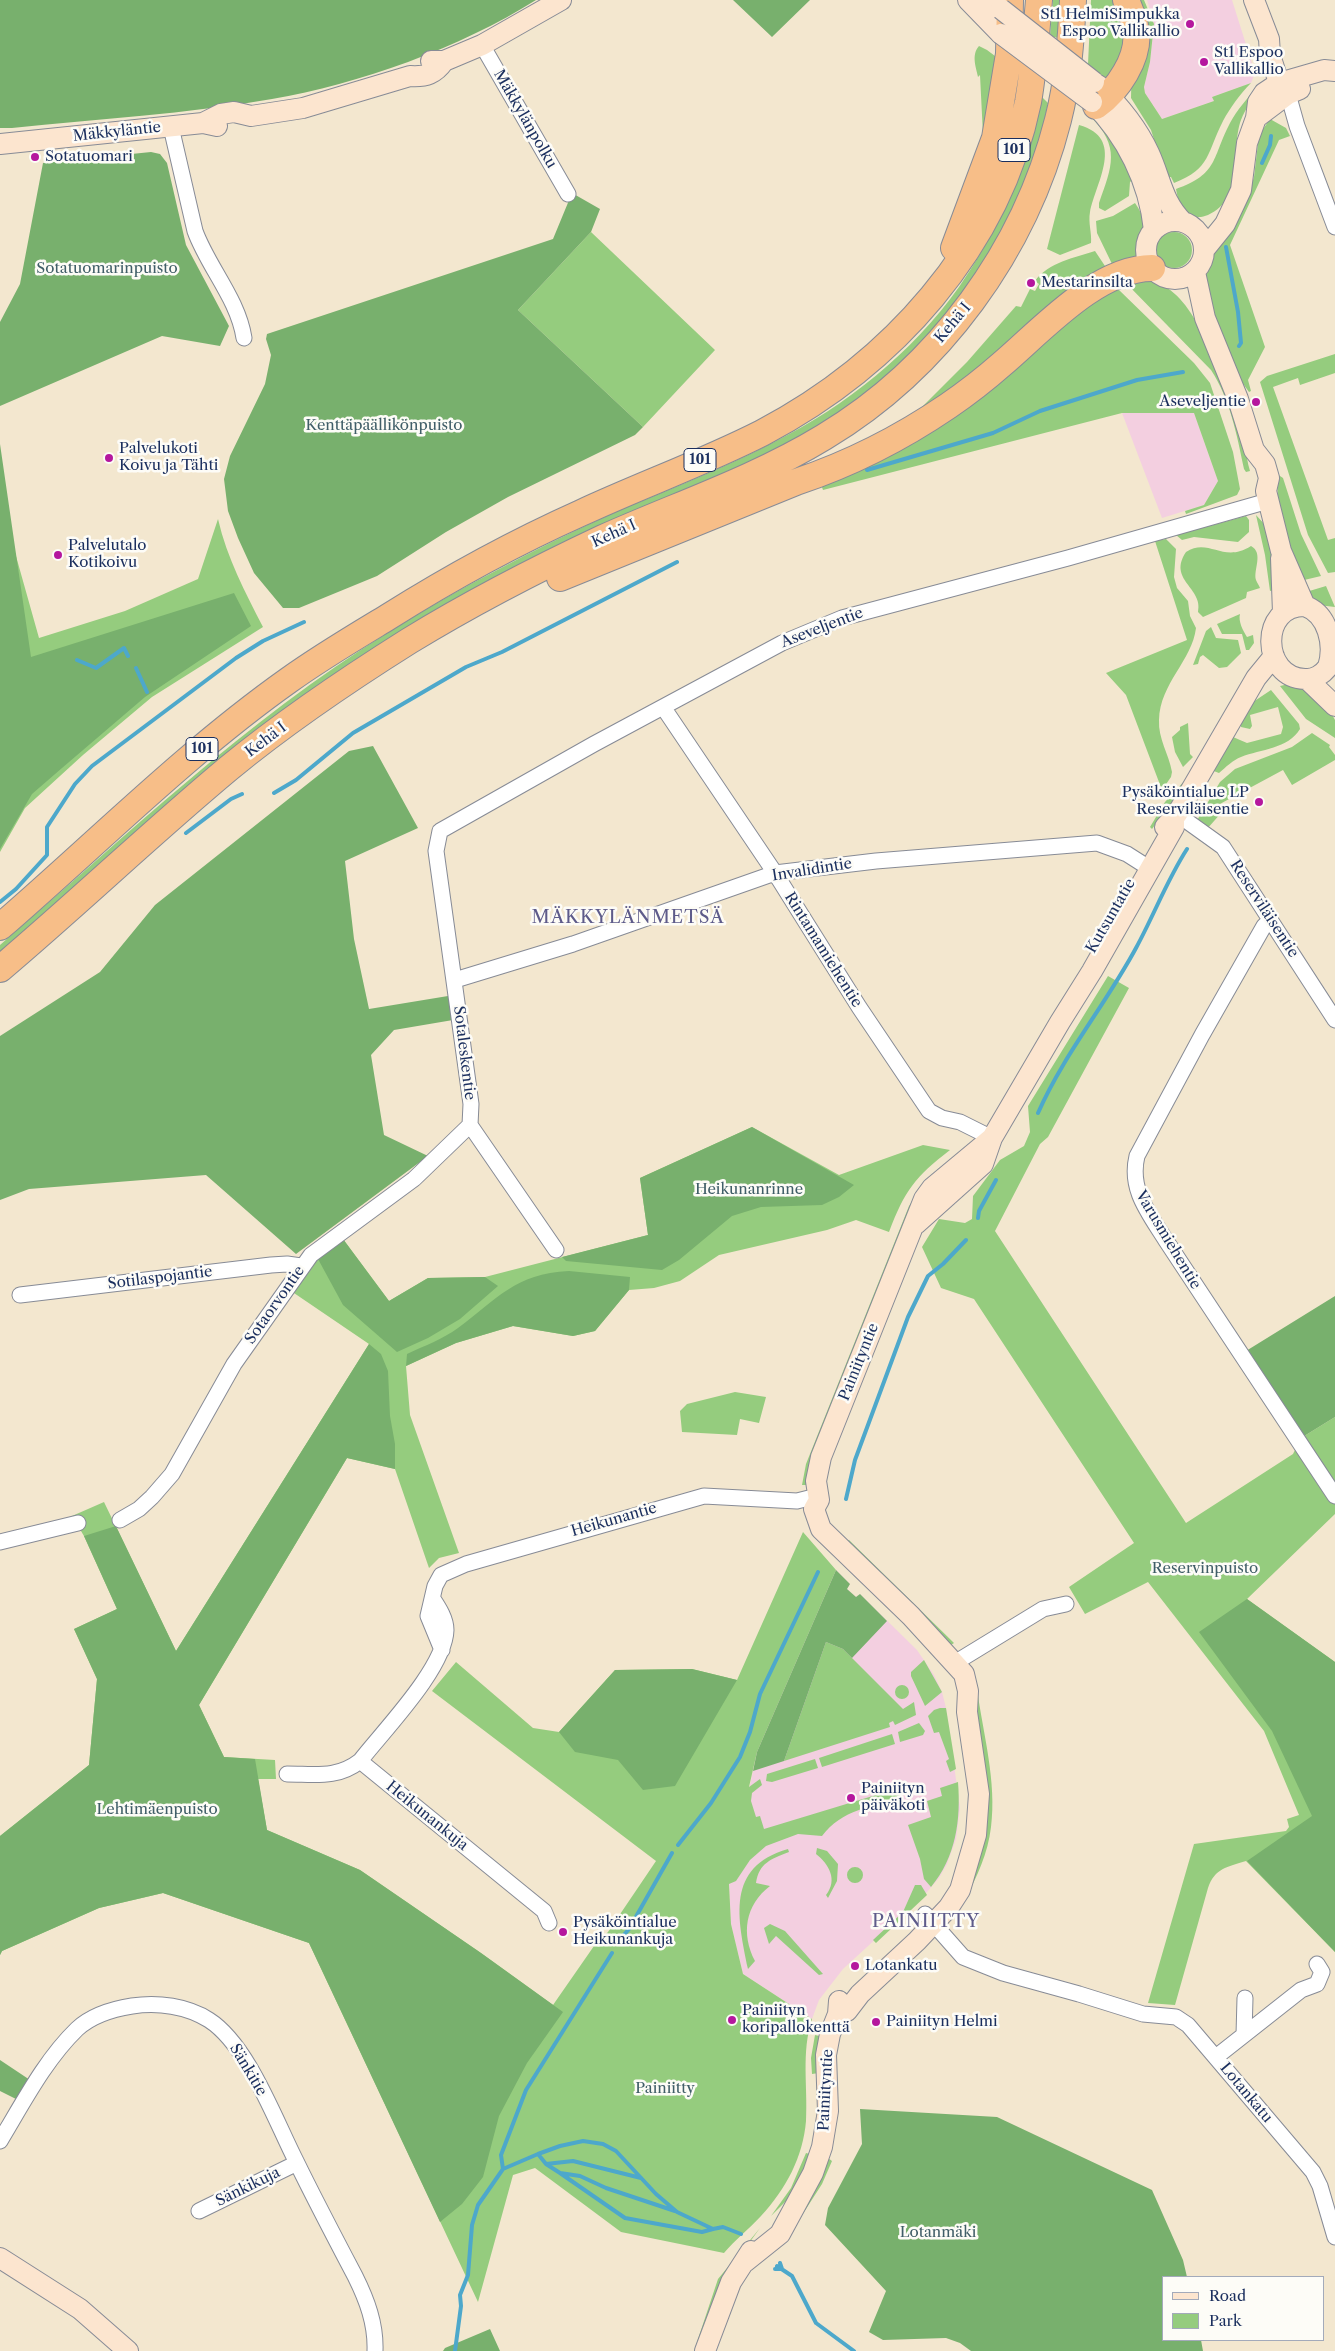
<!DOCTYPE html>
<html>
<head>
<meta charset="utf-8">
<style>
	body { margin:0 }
	#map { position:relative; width:1335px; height:2351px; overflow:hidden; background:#f3e7cf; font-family:"Libre Caslon Text",serif }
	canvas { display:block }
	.legend { position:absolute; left:1162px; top:2276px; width:162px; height:65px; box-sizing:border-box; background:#fdfcf7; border:1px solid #a3aaba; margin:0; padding:6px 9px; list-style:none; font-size:15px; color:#1b2f5e }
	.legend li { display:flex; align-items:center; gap:10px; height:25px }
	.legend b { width:25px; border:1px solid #a3aaba }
</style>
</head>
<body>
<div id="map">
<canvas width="1335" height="2351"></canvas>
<ul class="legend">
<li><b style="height:6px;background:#fce5cf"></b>Road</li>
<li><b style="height:14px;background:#95cc7e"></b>Park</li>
</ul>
</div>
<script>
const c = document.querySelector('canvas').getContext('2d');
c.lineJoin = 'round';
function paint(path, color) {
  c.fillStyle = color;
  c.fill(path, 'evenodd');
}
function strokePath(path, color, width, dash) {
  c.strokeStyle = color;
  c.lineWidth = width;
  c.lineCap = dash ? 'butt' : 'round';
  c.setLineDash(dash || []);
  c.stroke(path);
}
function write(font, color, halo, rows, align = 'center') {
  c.font = font + ' "Libre Caslon Text",serif';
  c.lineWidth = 5;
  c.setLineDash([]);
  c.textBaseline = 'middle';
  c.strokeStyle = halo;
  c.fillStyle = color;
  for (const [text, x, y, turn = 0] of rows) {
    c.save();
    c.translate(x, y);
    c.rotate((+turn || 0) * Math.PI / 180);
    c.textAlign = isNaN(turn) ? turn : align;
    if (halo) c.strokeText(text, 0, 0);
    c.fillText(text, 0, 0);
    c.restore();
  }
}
paint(new Path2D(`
	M1147,0h85l23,73 -4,10 -39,14 2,4 -52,18 -17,-26 -1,-6 6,-25 4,-38z
	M1122,413h72l24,68 -14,24 -42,13z
	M836,1570l14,14 -3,5 9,8 4,-3 57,56 17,25 8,17 4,16 14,100 -4,31 -9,25 -8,14 -12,14 -84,77 -24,31 -7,19 -69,-45 -12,-50 -2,-40 28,-132z`), '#f3cfe0');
paint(new Path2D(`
	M1053,0h8l-3,38 -8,-2z
	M1091,0h29l9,40 -22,40 -19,-16z
	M1133,0h11l10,24 -4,38 -6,25 1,6 17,26 52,-18 -2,-4 39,-14c-11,11 -21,25 -28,38 -16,31 -12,48 -49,62l-3,-6h-5l-15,-47 -20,-32z
	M979,46l8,4 12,9 -16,76 -3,-60 -2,2c-2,-10 -7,-22 1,-31z
	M1256,88l3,2c-6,9 -14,19 -18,30 -11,30 5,78 -33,95 -7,3 -15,3 -21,-2 -8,-8 -9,-13 -11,-24 43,-15 36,-32 54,-66 7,-13 17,-24 26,-35z
	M1042,97l6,6c-5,24 -11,49 -20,73 -34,87 -93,165 -167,222 -25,20 -53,35 -80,50l-298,136c-61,33 -120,69 -176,109l-307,260v-8c128,-110 244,-224 389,-313 70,-44 144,-82 220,-117 55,-24 112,-45 165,-73 72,-36 138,-89 185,-155 15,-22 30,-47 42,-71 16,-35 28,-82 41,-119z
	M1090,111l15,16 29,52 -4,3 -1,14 -24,15 -6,-3v-5c13,-37 22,-56 -9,-87z
	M1270,119l16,9 4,8 -11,4 -49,105 35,102 -17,33 3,11 -2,1 -15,-21 -15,-36 -15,-56 13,-33 32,-52 5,-17 5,-42z
	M1079,125c47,13 17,57 11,87 -2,11 2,21 1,31l-31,12 -13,-6z
	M1135,203c20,29 -2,30 4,59l-14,-2 -13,4 -15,-31 -1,-12 17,-5z
	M591,232l124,118 -72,77 -125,-117z
	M1156 250a18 18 0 1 1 36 0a18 18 0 1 1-36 0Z
	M1095,251l10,15 -121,108 -64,35 47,-47 49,-56 5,1 9,-18 5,2 4,-7 -4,-3c14,-19 39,-23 60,-30z
	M1152,280c11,5 20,10 28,19 30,33 50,103 64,146 3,9 3,17 6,26l-4,1 -2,-3c-7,-34 -14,-70 -33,-99l-87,-89z
	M1118,289l76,74 16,20 23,69 7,37 -3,6 -51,19 -1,-3 19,-6 14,-24 -24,-68h-72l-299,77 -3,-8 264,-180z
	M1335,354v19l-35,12 -2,-7 -25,9 55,153 7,-2v34l-7,1 -20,-38 -48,-153 7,-6z
	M0,459l7,65 32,114 86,-27 73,-32 20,-60c9,39 27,73 45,108l-111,70 -69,58 -58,53 -25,44z
	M1277,474l6,4 18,56 20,42 -21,5 -22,-76z
	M1256,515l11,12 11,62 -8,2 -5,-36z
	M1246,516l3,4v12l-11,10 -44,-5 -12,3 -6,-5z
	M1166,539l10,10 -2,28 3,11 11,13 2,15 6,12c-4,33 -36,55 -37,92 -1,19 10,34 13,52l-1,5 -9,13 -36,-95 -20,-22 81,-33 -32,-99z
	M1251,546c13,7 2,24 5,34 1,3 3,5 4,8l-13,4 -1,6 -43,19 -5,-5c6,-24 -31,-32 -12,-60 23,-15 37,12 65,-6z
	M1326,586l9,21 -17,-2 -12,-13z
	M1240,614c-2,7 3,17 7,23l6,-2 1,8 -5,7h-3l-4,-16h-20l-5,-10z
	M1211,627l5,11 22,2 3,13 -14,14 -8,1 -16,-13 -3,2 -2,7 -5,1 13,-34z
	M1289,684l18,3 23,24 5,9v18l-29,-19 -26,-33z
	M1271,690l28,34 1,5c-12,20 -39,20 -59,28 -8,3 -15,10 -22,16l-8,-3 19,-31 3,-2 14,6 34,-9 2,-7 -5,-20 -28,8 2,11 -2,3 -9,-2 -1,-5 13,-20z
	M1188,723l2,31 3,3 -10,10 -8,-15 -3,-15 8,-7v-3z
	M1312,733l18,12 -1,2 6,8v5l-43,25 -9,-15 -65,35 4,7 -15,17 -11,-7 24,-40 15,-13 57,-22z
	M1188,777l-10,18 -26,34 -2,-2 15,-25z
	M1108,976l21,12 -81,149 -8,7 -45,87 191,292 107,-69 8,-16 34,-21v97l-88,85 88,63v290l-89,-91c-19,6 -31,7 -38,27l-33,117 -27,-2 46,-159 92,-13 3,-4 -2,-8 12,-4 -35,-84 -116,-149 -63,32 -16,-27 65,-44 -160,-244 -33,-11 -19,-41 17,-28 26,4 7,-4 1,-23 27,-36 24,-14 6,-14 -2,-26z
	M752,1127l87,48 84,-30 27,5c-35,27 -45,40 -61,82l-33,-12 -29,10 -108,25 -39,26 -26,7 -25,2 -34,41 -22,5 -60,-10 -57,17 -50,23 4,49 49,138 -20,5 -10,10 -34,-99 -48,-11 -148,247 25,52 51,3 1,19h-18l9,51 93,40 121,83 72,52 41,-59 14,-14 48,-71 -224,-170 24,-29 77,66 26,4 56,-62 77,-1 45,11 66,-148 33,38 -79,182 -8,35 11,-8 2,6 -10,8 -1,8 5,16 4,-1 4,13 135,-41 3,9c-29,9 -61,13 -80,39l-24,-2 -32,12 -16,14 -14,21 -7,3 2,40 12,50 69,45c-11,34 -4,67 -6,102 -3,36 -20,68 -45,95 -12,13 -26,24 -37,37l-103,-21 -86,-64 -22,7 -35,127 -169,-359 -146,-50 -64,15 -97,43 -2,4v-119l89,-71 8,-86 -23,-50 43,-20 -33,-73 -12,-20 32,-14 72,149 193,-307 -78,-53 11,-20 41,-32 46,62 39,-23 57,-1 163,-42 -8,-57z
	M938,1177l-131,308h-5l4,-21 103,-258 16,-24z
	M735,1392l31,5 -7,26 -19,-4 -3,16 -55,-3 -2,-21 7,-7z
	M849,1540l105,103 -3,2 -10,-9 -94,-95z
	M826,1642l17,7 60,60 11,-7 2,13 -21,10 -2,-4 -4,2 1,4 -106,34z
	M924,1660l18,32 -17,14 -14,-30v-4z
	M895 1692a7 7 0 1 1 14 0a7 7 0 1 1-14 0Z
	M977,1689c6,44 20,93 14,138 -3,26 -14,50 -26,72z
	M940,1708h6l10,61 -6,3 -4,-11 3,-2 -10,-27 -5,1 -6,-17 6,-6z
	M919,1723l6,8 -2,4 -23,7 -2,-10z
	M892,1734l3,10 -73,23 -3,-9z
	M815,1759l3,9 -46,14 -6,-1 1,-7z
	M958,1782c3,38 -2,75 -27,105l-7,-8 -4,-20 -12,-34 23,-8 -4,-16 15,-5 -2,-8z
	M817,1848l10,3 11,13 -1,17 -9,17 -2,-3c12,-15 3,-31 -10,-41z
	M788,1849l1,3c-18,7 -30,11 -33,31l14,3c-25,19 -29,48 -15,75l-7,8c-10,-50 -23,-102 40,-120z
	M847 1875a8 8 0 1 1 16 0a8 8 0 1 1-16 0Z
	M915,1885h6l6,10 -51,48 -3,-3 30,-28z
	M770,1924l15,7 38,43 -4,1 -43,-39 -7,8 -5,-16z
	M815,2035l4,1v37l-7,1 -1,-16z
	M806,2153l7,2 -18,37 -24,24 20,-28z
	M828,2158l4,3 -10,23 -25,39z
	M760,2228l-32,44 -29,79h-5l24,-72z`), '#95cc7e');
paint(new Path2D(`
	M0,0h536c-76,48 -177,84 -264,99 -86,15 -174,20 -260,29h-12z
	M733,0h77l-38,37z
	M151,152l9,2 7,9 19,82 43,81 -9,20 -58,-10 -162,70v-84l20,-38 23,-121z
	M572,193l28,16 -9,23 -73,78 125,117 -8,8 -127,62 -62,35 -69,44 -78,32h-16l-29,-35 -16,-35 -10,-27 -4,-32 6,-23 35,-72 6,-29 -5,-16 1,-5 286,-95z
	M0,444l31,213 203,-64 17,33 -106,71 -83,71 -30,26 -32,55z
	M373,746l45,82 -73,33 9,78 15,70 79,-13 5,24 -59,10 -23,25 13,80 44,21 -132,98 -90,-79 -177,14 -29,11v-164l100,-64 55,-67 194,-154z
	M752,1127l102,58 -15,12 -17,8 -61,2 -29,9 -53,44 -17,10 -96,-9 -4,-4 86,-22 -8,-57z
	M343,1239l46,62 39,-23 57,-1 13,9 -38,33 -32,19 -31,14 -54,-47 -25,-46z
	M569,1271l61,6 -1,13 -34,41 -22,5 -60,-10 -57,17 -50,23 1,-12c17,-8 36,-15 51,-26 41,-30 56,-54 111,-57z
	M1335,1296v121l-34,21 -55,-87z
	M369,1344l12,10 7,17 2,45 5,28v25l-48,-11 -148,247 25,52 31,2 12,71 93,40 121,83 82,59 -36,51 -28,53 -16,61 -21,27 -22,18 -131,-279 -146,-50 -64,15 -97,43 -2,4v-119l89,-71 8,-86 -23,-50 43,-20 -33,-73 32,-10 60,125z
	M836,1570l14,14 -3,5 9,8 4,-3 27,27 -35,37 -9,-9 -17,-7 -42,119 -31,10 4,-19z
	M1247,1599l88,63v290l-88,-91 65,-45 -40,-85 -73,-99z
	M692,1669l45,11 -62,106 -32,4 -25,-30 -43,-8 -16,-20 56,-62z
	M0,2060l30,20 -12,20 -18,-9z
	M860,2109l137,8 155,73 31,70 4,17h-23v63h37l2,11h-232l-11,-8 -14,-5 -63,2 -14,-8 17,-41 -61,-66 3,-17 34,-64z
	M490,2329l10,22h-57l2,-3z`), '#78b06d');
strokePath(new Path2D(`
	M1262,163l8,-18 1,-9
	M1226,247l12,65 3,31 -2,3
	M867,470l126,-37 47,-22 97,-31 46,-8
	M77,660l19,8 28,-20 4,8
	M136,668l11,24
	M274,793l22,-13 57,-47 113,-66 36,-15 175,-90
	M186,833l45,-34 11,-5
	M0,902l16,-13 31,-34v-28l28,-43 17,-18 144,-108 27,-17 41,-19
	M1038,1113c26,-59 68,-109 98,-165 18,-33 31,-68 51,-99
	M978,1218l1,-7 17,-31
	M846,1499l9,-39 53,-143 20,-41 15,-12 23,-24
	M678,1845l33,-42 29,-46 10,-25 10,-38 58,-122
	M622,1937l7,-8 43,-76
	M538,2154l8,10 14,9 20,3 26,12 69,23
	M546,2164l27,-3 68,17
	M503,2169l-2,-14 25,-65 86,-137
	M560,2173l65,45 77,14 11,-3
	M777,2266l15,10 24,47 38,28
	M775,2269h7l-2,-6
	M455,2351l6,-45 -1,-11 8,-20 4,-50 6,-20 25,-36 35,-15 22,-8 23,-5 20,3 13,7 40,43 21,18 36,17 10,-2 18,7`), '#4da8cb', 4);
const street = new Path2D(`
	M482,45l86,149
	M1288,94l9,32 38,101
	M171,127l24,104c13,36 43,68 49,107
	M663,707l112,166 84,134 70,104 13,7 18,4 32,16
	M1177,814l46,33 112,173
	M1270,920l-6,6 -62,109 -65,121c-8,33 11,56 28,83l170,257
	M455,980l118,-36 202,-71 101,-12 221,-18 30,11 22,14
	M556,1250l-86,-125 1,-21 -35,-253 4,-20 154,-87 188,-101 60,-25 226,-60 200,-57
	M20,1295l251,-30 16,-1 14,2
	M120,1520l19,-11 13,-12 20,-23 62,-110 77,-109 103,-76 56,-54
	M0,1542l78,-19
	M442,1650l-14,-34 7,-30 6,-11 25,-11 238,-68 93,5 20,-5
	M953,1664l90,-55 23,-5
	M360,1761c24,-31 85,-93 86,-131 0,-11 -7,-22 -13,-31
	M287,1774c28,0 50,5 73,-13l184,150 5,12
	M925,1914l38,43 40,16 76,21 64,20 33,3 12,8 125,147 7,14 15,51
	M1244,2035l1,-37
	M1216,2057l85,-67 16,-6 5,-12 -5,-8
	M0,2141c23,-38 45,-81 77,-112 15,-14 36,-20 55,-23 26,-4 55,0 77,14 39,25 66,100 87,141 19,39 39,77 59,115 12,24 21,48 20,75
	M199,2211l98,-48`);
const secondary = new Path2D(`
	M968,0l33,34
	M992,0l9,9
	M1254,0l15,39 1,16 9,28 9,10
	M431,61h13l38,-16 79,-45
	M1098,85c21,20 39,42 51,68 12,26 13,48 34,69
	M1092,102c34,34 57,79 62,128
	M1256,118l32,-24 12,-5
	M203,123l18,-9 13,-2 17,4 52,-8 107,-32c16,1 25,-2 34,-15
	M0,144l203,-21 14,3
	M1146 250a29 29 0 1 1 58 0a29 29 0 1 1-58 0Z
	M1204,250l21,-26 16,-34 6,-47 9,-25 2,-16 6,-9 15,-10 45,-13 11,1
	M1195,272l10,46 33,81 16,51 11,14 4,14 -3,13 15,60 24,55
	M1281,558l2,55
	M1305,606c23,8 30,39 23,61 -5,7 -14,13 -23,12 -44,-1 -46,-74 0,-73z
	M1308,680l27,26
	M1165,827l12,-13 79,-136 18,-22
	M916,1224l67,-60 9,-26 68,-116 32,-51 82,-144v-10
	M838,2014l9,-3 13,-17 57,-53 32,-34 11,-17 16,-55 3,-41 -12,-82 1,-21 -4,-17 -53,-58 -90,-87 -7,-20 5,-9 -3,-19 5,-24 103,-258 8,-11 60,-50
	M0,2258l80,51 48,42
	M745,2262l35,-28 33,-61 9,-26 6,-36 -2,-56 4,-21 8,-20 1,-13
	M705,2351l26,-69 20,-31`);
const highway = new Path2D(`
	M1096,106c21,-15 44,-48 40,-76 -2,-11 -6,-20 -10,-30
	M954,248l41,-110 14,-84 1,-54
	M560,578l236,-96c54,-18 105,-44 152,-76 19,-13 37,-27 54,-42 40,-34 95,-96 150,-96
	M0,927c96,-83 186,-174 289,-247 32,-23 66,-43 99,-63 62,-39 126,-74 193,-104 60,-28 122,-50 181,-80 129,-68 236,-185 266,-331 6,-34 8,-68 11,-102
	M0,969c78,-66 151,-136 229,-201 56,-46 118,-88 180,-127 62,-38 128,-72 194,-103 74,-33 152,-59 221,-101 115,-69 201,-187 234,-317 10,-39 13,-80 15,-120`);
strokePath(street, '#878b96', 17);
strokePath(secondary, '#878b96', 22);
strokePath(highway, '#878b96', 28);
strokePath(street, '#fff', 15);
strokePath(secondary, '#fce5cf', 20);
strokePath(highway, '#f7be88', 26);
const secondaryBridge = new Path2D(`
	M1001,9l93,73
	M1001,34l91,68`);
strokePath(secondaryBridge, '#878b96', 22, []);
strokePath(secondaryBridge, '#fce5cf', 20);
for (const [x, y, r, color] of [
	[1190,24,5,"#b5179e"],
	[1204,62,5,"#b5179e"],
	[35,157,5,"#b5179e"],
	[1031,283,5,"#b5179e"],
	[1256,402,5,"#b5179e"],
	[109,458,5,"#b5179e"],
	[58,555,5,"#b5179e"],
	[1259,802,5,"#b5179e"],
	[851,1798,5,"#b5179e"],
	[563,1932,5,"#b5179e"],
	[855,1966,5,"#b5179e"],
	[732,2020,5,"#b5179e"],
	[876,2022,5,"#b5179e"]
]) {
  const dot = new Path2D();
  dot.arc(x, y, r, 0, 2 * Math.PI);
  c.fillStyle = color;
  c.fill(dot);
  strokePath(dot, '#fdfcf7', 2);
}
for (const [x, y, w] of [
	[1014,150,32],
	[700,460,32],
	[202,749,32]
]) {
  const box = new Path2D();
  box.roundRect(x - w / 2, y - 11.5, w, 23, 4);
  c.fillStyle = '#fdfcf7';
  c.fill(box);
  strokePath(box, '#1b2f5e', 1);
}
write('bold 14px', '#1b2f5e', null, [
	["101",1014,150],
	["101",700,460],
	["101",202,749]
]);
write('15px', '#1b2f5e', '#fdfcf7', [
	["St1 HelmiSimpukka",1180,15,"right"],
	["Espoo Vallikallio",1180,32,"right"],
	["St1 Espoo",1214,53],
	["Vallikallio",1214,70],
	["Sotatuomari",45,157],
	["Mestarinsilta",1041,283],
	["Aseveljentie",1246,402,"right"],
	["Palvelukoti",119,449],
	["Koivu ja Tähti",119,466],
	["Palvelutalo",68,546],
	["Kotikoivu",68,563],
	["Pysäköintialue LP",1249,793,"right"],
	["Reserviläisentie",1249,810,"right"],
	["Painiityn",861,1789],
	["päiväkoti",861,1806],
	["Pysäköintialue",573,1923],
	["Heikunankuja",573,1940],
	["Lotankatu",865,1966],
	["Painiityn",742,2011],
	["koripallokenttä",742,2028],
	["Painiityn Helmi",886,2022]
], 'left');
write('15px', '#1b2f5e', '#fdfcf7', [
	["Mäkkylänpolku",525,119,60],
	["Mäkkyläntie",117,132,-6],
	["Kehä I",953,323,-50],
	["Kehä I",614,534,-24],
	["Aseveljentie",822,628,-21],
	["Kehä I",266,740,-37],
	["Invalidintie",812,870,-9],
	["Reserviläisentie",1264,909,57],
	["Kutsuntatie",1111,916,-60],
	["Rintamamiehentie",823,950,58],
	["Sotaleskentie",464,1053,83],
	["Varusmiehentie",1168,1240,59],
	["Sotilaspojantie",160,1278,-7],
	["Sotaorvontie",275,1305,-55],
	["Painiityntie",859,1362,-68],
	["Heikunantie",614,1520,-16],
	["Heikunankuja",427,1816,39],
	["Sänkitie",248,2070,59],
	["Painiityntie",826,2090,-87],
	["Lotankatu",1246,2093,50],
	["Sänkikuja",248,2187,-26]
]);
write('15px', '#405e68', '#fdfcf7', [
	["Sotatuomarinpuisto",107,269],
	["Kenttäpäällikönpuisto",384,426],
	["Heikunanrinne",749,1190],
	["Reservinpuisto",1205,1569],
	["Lehtimäenpuisto",157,1810],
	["Painiitty",665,2089],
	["Lotanmäki",938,2233]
]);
c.letterSpacing = '1px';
write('18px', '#5e5b8a', '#fdfcf7', [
	["MÄKKYLÄNMETSÄ",628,918],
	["PAINIITTY",926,1922]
]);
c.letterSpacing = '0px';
</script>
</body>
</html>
